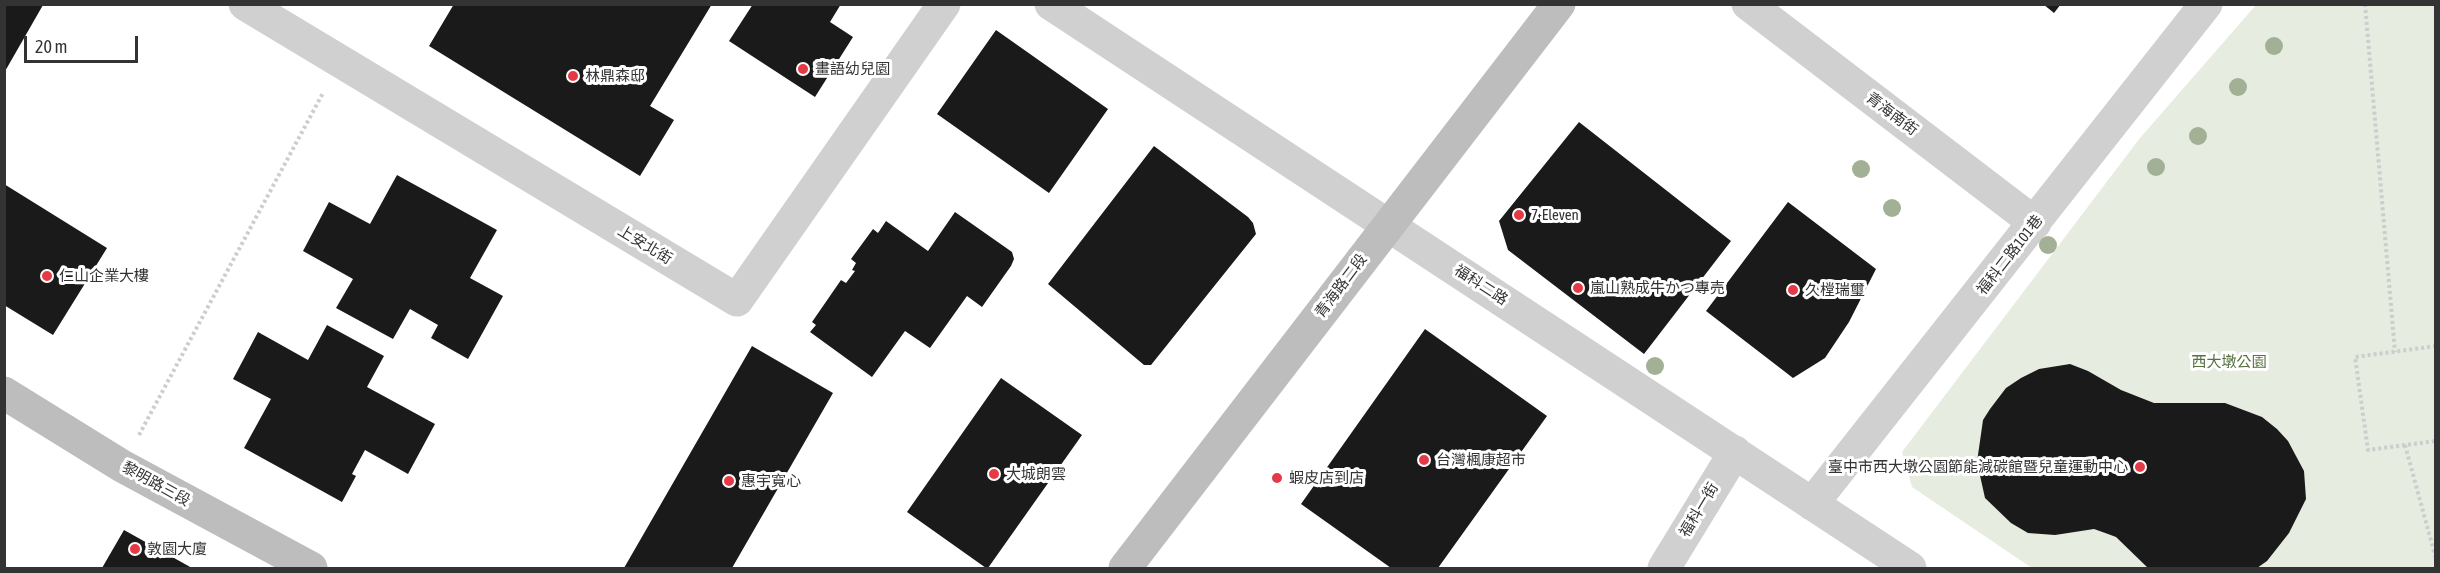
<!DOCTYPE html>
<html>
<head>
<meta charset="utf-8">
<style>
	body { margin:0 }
	#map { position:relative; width:2440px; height:573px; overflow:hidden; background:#fff; font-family:"Asap Condensed",sans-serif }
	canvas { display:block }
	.frame { position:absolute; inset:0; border:6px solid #333; pointer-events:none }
	.scale { position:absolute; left:24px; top:36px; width:114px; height:27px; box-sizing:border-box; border:3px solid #333; border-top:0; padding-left:8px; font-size:18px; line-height:21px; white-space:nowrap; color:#333; -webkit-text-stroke:4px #fff; paint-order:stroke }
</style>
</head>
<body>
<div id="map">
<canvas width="2440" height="573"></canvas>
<div class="frame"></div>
<div class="scale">20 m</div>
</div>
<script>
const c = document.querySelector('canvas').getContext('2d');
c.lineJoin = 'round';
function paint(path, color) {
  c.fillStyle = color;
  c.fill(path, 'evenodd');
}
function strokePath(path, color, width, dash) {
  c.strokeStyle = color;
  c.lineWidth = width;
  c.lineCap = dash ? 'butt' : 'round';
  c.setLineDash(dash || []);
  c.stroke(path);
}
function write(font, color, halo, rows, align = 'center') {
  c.font = font + ' "Asap Condensed","Noto Sans TC","Noto Sans JP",sans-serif';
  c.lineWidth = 6;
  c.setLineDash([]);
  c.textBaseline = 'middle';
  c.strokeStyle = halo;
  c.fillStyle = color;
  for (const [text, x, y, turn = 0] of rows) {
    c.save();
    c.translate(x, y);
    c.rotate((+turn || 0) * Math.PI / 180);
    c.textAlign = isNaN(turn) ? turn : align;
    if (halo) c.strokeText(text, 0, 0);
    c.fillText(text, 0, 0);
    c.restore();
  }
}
paint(new Path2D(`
	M2256,5h179v563h-403l-120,-81 -10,-35 238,-314z`), '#e6ecdf');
paint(new Path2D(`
	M454,4l36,1 222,-1 -62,102 24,14 -34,56 -211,-130z
	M753,4h88l-11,18 23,15 -38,60 -86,-56z
	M2043,4h18l-7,9z
	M4,5h39l-39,68z
	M996,30l112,79 -59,84 -112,-79z
	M1579,122l152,119 -87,113 -136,-104 -9,-29z
	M1154,146l94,71 5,6 3,11 -105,131h-7l-96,-81z
	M397,175l100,55 -27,48 33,18 -35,63 -37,-21 7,-13 -28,-16 -17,30 -57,-31 17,-29 -50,-28 26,-49 41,22z
	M4,184l103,64 -54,87 -49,-30z
	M1788,202l88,67 -27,53 -24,36 -32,20 -87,-67z
	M955,212l57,40 2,7 -3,7 -29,41 -15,-11 -37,52 -25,-17 -33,46 -62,-45 6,-7 -4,-3 29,-42 5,3 9,-12 -3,-1 4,-7 -5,-4 22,-30 5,4 8,-12 42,30z
	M327,325l57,31 -17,31 68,37 -27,50 -43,-24 -13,24 4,2 -14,26 -98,-54 27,-49 -38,-20 25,-47 50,28z
	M1425,329l122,87 -109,152h-47l-90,-64z
	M752,346l81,47 -101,175h-108z
	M2070,364l18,7 33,19 33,13h71l37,14 15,12 11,12 16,30 2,28 -17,34 -22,28 -10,7h-109l-32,-31 -8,-3 -14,-5 -39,6 -27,-2 -17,-10 -26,-25 -8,-36 6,-42 7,-11 16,-21 15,-10 18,-9z
	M1001,378l81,57 -94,133h-2l-79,-56z
	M124,530l68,38h-90z`), '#1a1a1a');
strokePath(new Path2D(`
	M2365,4l30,348
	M2436,346l-81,11 13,93 68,-9
	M139,435l184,-342
	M2405,445l31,114`), '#cdcdcd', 4, [3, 3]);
strokePath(new Path2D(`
	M245,4l492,296 207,-296
	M1051,4l859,564
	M1748,4l287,219
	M1812,504l394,-500
	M1664,568l71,-116`), '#d0d0d0', 33);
strokePath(new Path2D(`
	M4,393l118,73 189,102
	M1125,568l434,-564`), '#bdbdbd', 33);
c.fillStyle = '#a2b095';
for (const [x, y] of [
	[2274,46],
	[2238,87],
	[2198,136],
	[2156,167],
	[1861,169],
	[1892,208],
	[2048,245],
	[1655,366]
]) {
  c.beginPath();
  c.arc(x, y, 9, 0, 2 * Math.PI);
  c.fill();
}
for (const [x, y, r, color] of [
	[803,69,6,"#e63946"],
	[573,76,6,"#e63946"],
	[1519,215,6,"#e63946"],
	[47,276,6,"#e63946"],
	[1578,288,6,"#e63946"],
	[1793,290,6,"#e63946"],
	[1424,460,6,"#e63946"],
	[2140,467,6,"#e63946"],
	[994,474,6,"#e63946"],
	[1277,478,6,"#e63946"],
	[729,481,6,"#e63946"],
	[135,549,6,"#e63946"]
]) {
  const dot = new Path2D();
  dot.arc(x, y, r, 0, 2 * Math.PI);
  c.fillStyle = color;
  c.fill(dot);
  strokePath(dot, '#fff', 2);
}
write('15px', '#333', '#fff', [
	["畫語幼兒園",815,69],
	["林鼎森邸",585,76],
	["7-Eleven",1531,215],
	["仁山企業大樓",59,276],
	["嵐山熟成牛かつ專売",1590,288],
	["久樘瑞璽",1805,290],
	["台灣楓康超市",1436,460],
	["臺中市西大墩公園節能減碳館暨兒童運動中心",2128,467,"right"],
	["大城朗雲",1006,474],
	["蝦皮店到店",1289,478],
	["惠宇寬心",741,481],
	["敦園大廈",147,549]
], 'left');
write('15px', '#333', '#fff', [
	["青海南街",1892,114,37],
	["上安北街",645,245,31],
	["福科二路101巷",2010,255,-52],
	["福科二路",1481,285,33],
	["青海路二段",1341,286,-53],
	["黎明路三段",156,484,29],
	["福科一街",1699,510,-59]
]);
write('15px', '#56703f', '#fff', [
	["西大墩公園",2229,362]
]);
</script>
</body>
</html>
